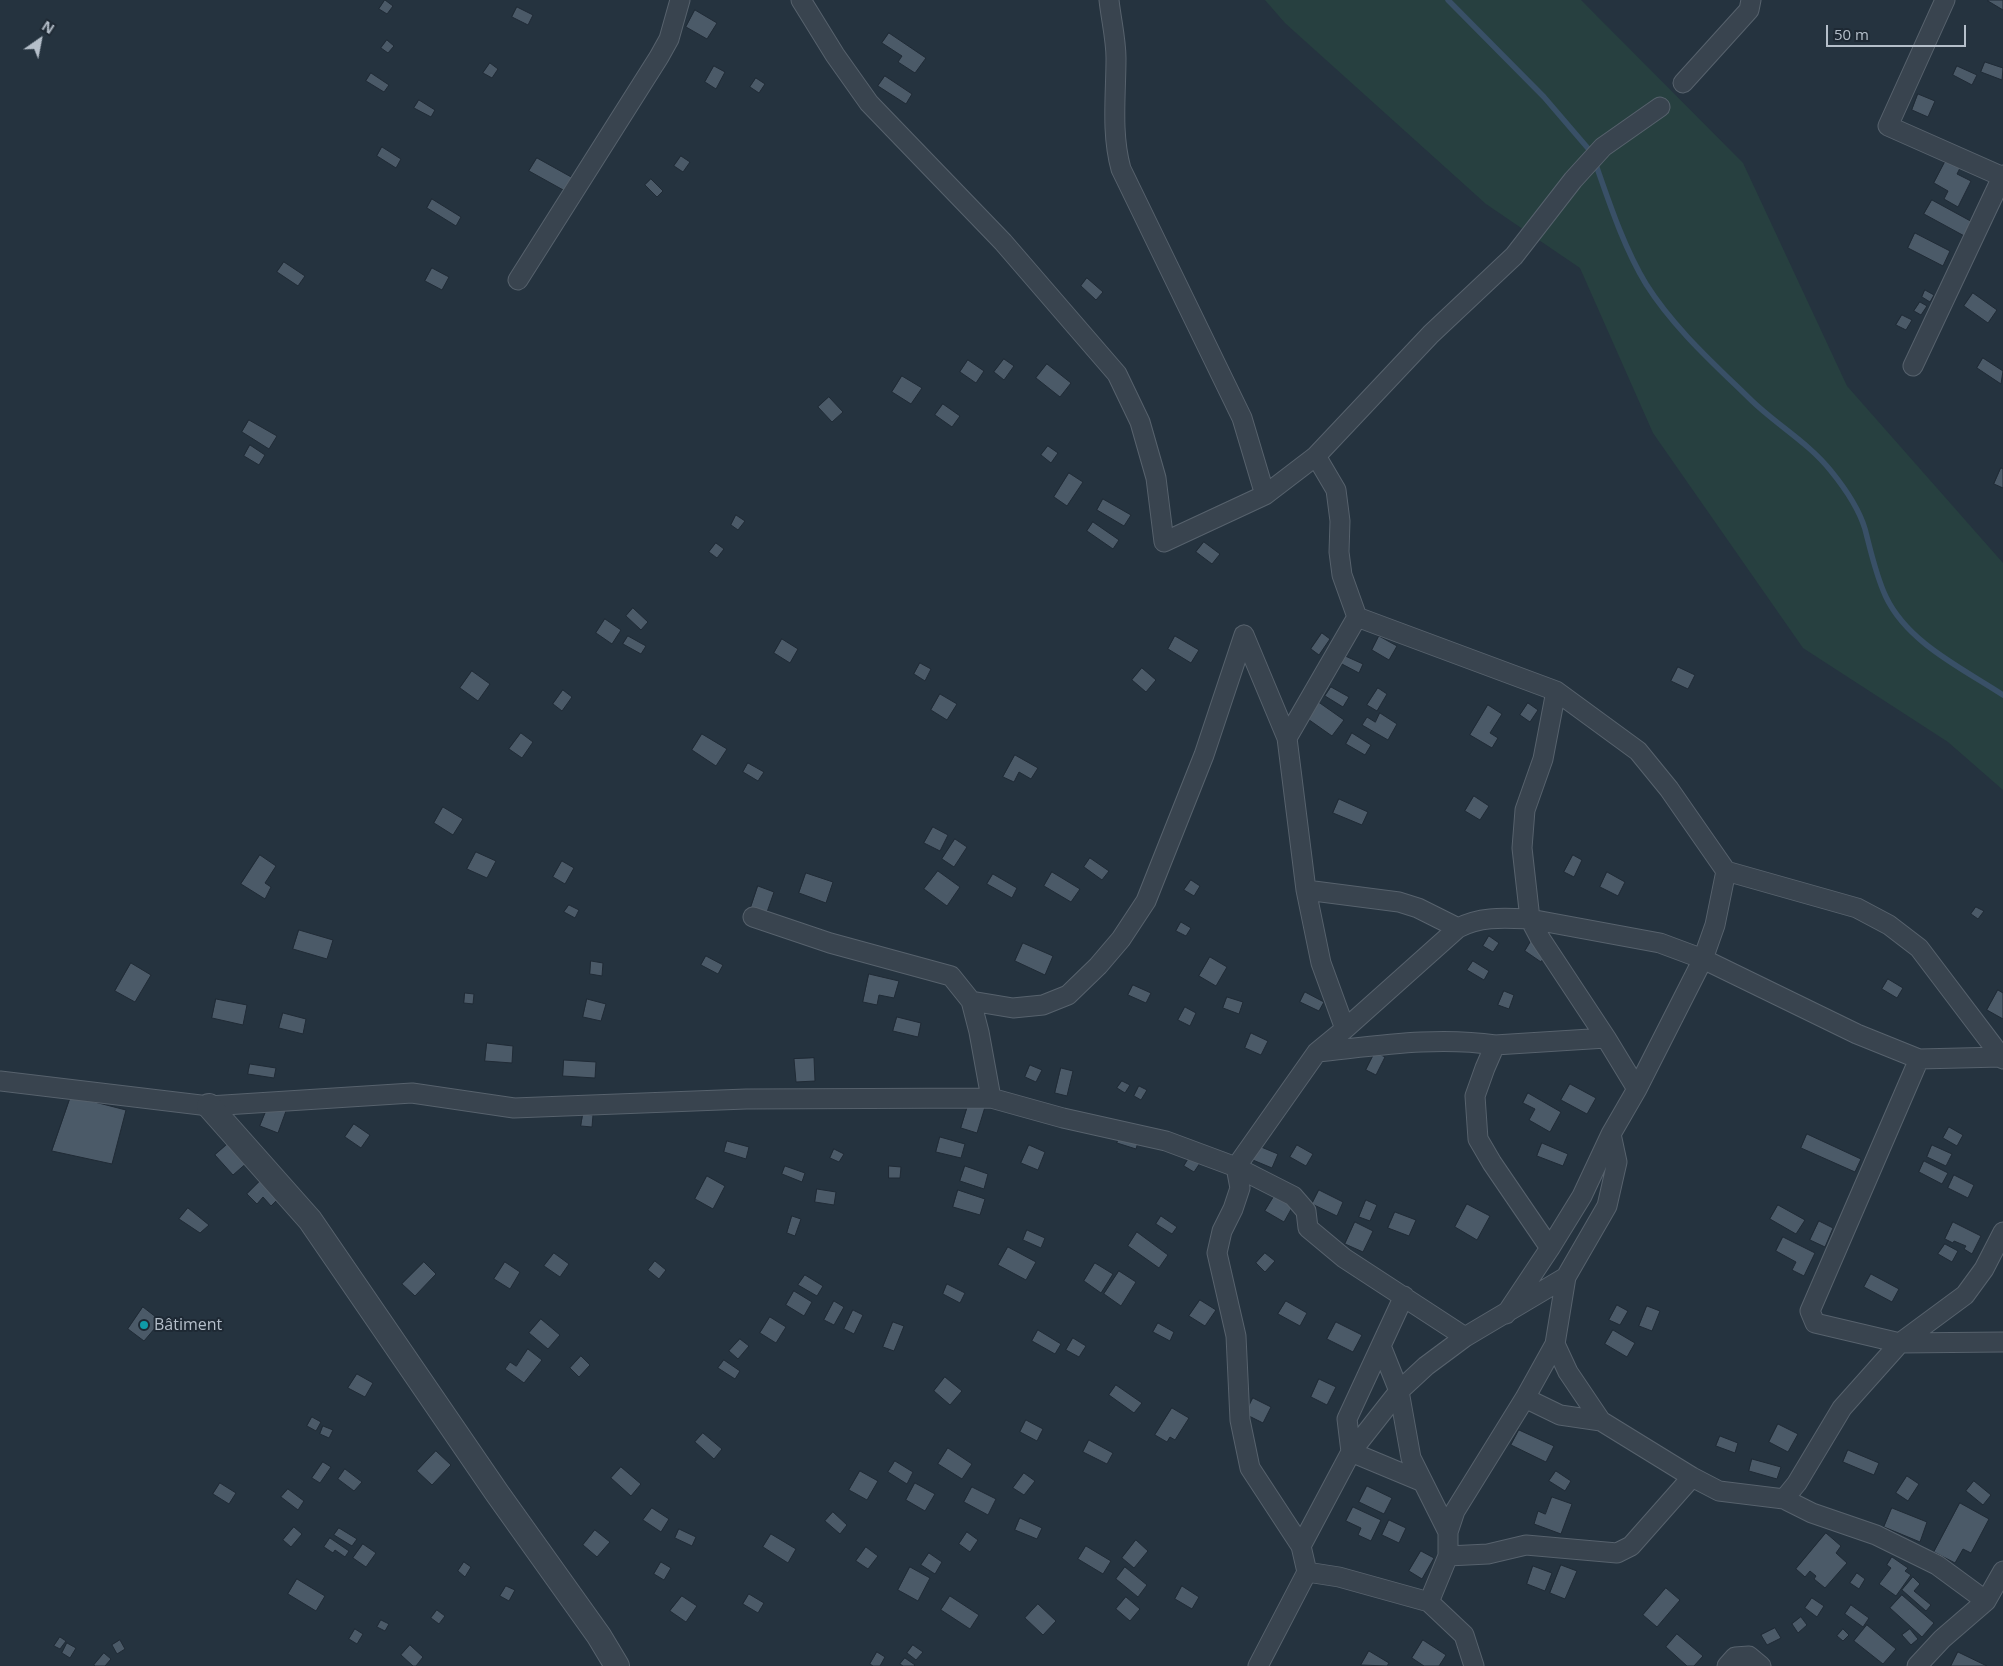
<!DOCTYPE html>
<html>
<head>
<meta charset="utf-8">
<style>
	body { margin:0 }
	#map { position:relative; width:2003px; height:1666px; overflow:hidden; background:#25333f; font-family:"Open Sans",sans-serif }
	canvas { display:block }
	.north { position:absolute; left:15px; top:15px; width:50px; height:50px; -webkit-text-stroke:4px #1e2934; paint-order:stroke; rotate:33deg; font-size:14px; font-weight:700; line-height:20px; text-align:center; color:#b5bfca }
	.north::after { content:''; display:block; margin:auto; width:18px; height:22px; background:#b5bfca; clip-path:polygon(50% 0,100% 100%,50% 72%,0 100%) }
	.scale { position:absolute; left:1826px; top:25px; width:140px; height:22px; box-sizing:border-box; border:2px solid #b5bfca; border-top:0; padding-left:6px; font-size:15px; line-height:18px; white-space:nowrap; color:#b5bfca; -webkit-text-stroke:4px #1e2934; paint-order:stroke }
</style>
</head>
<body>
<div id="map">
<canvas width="2003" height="1666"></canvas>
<div class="north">N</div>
<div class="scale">50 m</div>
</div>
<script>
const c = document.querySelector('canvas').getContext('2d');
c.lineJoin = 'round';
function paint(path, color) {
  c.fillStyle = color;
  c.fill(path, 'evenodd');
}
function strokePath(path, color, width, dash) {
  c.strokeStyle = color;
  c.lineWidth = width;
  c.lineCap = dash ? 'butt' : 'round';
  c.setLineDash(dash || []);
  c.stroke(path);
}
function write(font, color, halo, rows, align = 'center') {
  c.font = font + ' "Open Sans",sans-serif';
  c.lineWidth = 4;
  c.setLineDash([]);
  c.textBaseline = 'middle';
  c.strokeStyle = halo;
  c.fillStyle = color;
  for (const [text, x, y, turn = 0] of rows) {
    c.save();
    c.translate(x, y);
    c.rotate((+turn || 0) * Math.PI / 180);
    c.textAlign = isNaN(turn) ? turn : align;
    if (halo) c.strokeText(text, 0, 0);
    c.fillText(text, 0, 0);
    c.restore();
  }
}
paint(new Path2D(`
	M1265,0h316l162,163 104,223 156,177v227l-55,-48 -145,-94 -150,-215 -73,-165 -94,-64 -201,-181z`), '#274040');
strokePath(new Path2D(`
	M1448,0l96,97 48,56
	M1595,162c14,40 29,86 51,122 27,43 67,79 103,114 26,26 59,44 82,73 13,16 28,38 34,58 6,23 11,47 21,68 22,46 76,71 117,98`), '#395067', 5.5);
const building = new Path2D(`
	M385,0l8,6 -6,8 -8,-5z
	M1989,0h14v10l-15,-9z
	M517,7l16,8 -5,10 -16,-8z
	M695,10l22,13 -10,16 -21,-12z
	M889,33l37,25 -11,15 -17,-11 4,-6 -20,-13z
	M387,40l7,6 -6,7 -7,-5z
	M1985,62l18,6 -1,12 -21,-8z
	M490,63l8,6 -6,9 -9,-5z
	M714,66l11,6 -9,17 -11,-7z
	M1957,66l20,9 -5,10 -19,-10z
	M371,73l18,12 -5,7 -18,-11z
	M885,76l27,18 -6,10 -28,-18z
	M756,78l9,6 -6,9 -9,-6z
	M1918,94l17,7 -7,16 -16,-7z
	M419,100l16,10 -4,7 -17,-9z
	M382,147l19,12 -5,9 -19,-12z
	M681,156l9,6 -7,10 -9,-6z
	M537,158l36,20 -8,13 -36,-20z
	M1947,158l14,8 -4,8 14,7 -13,26 -14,-8 4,-8 -14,-8z
	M651,179l12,12 -6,6 -12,-12z
	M432,199l29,18 -5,9 -29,-18z
	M1932,200l44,24 -8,14 -44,-24z
	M1915,233l35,18 -7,15 -35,-18z
	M284,262l21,14 -7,10 -21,-14z
	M432,268l17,9 -7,13 -17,-9z
	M1087,278l16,14 -7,8 -15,-14z
	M1925,290l9,5 -4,7 -8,-5z
	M1973,293l24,17 -9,13 -24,-17z
	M1920,302l7,4 -6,9 -7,-4z
	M1902,315l10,5 -6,10 -10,-5z
	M1983,358l20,13 -2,13 -24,-16z
	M1004,359l10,7 -10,14 -10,-8z
	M968,360l16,11 -8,12 -16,-11z
	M1047,364l24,19 -11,14 -24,-19z
	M902,376l20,12 -11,16 -19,-12z
	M829,397l14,15 -11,10 -14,-15z
	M943,404l17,12 -8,11 -17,-12z
	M249,420l28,16 -8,13 -27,-17z
	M250,445l15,10 -6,10 -15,-9z
	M1048,446l10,7 -7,10 -10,-8z
	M2001,468l2,1v19l-9,-4z
	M1069,473l14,9 -16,24 -13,-9z
	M1103,499l28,16 -7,11 -27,-16z
	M736,515l9,6 -7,9 -7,-5z
	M1093,522l26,18 -6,9 -26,-18z
	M1204,542l16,12 -8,10 -16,-12z
	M716,543l8,6 -7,9 -8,-6z
	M633,608l15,14 -7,8 -15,-14z
	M605,619l16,11 -9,14 -16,-11z
	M1322,633l8,6 -11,16 -8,-6z
	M628,636l18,10 -5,8 -18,-10z
	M1175,636l24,14 -8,13 -23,-14z
	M1379,636l18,10 -8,14 -17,-10z
	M782,639l16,10 -8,14 -16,-10z
	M1343,655l20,9 -4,9 -19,-10z
	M920,663l11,6 -6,12 -11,-7z
	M1678,667l17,8 -7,14 -17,-8z
	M1142,668l14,12 -10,12 -14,-12z
	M472,671l18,13 -12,17 -18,-13z
	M1331,687l18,10 -6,10 -18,-11z
	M1378,688l9,6 -10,17 -10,-6z
	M563,690l9,7 -10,14 -9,-7z
	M940,694l17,10 -10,16 -16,-10z
	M1317,701l27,19 -12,16 -27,-19z
	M1528,703l10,7 -8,12 -10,-7z
	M1488,705l14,9 -12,19 8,5 -6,10 -22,-13z
	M1380,713l17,11 -9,16 -26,-15 5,-8 8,5z
	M521,733l12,9 -11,16 -13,-9z
	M1352,733l19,12 -6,10 -19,-11z
	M702,734l25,15 -11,17 -24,-16z
	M1015,755l23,13 -7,11 -12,-7 -5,10 -11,-5z
	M748,763l16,9 -6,9 -15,-9z
	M1474,796l15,10 -9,14 -15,-9z
	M1339,799l29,13 -6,13 -29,-12z
	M443,807l20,12 -10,16 -19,-12z
	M933,827l15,8 -8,16 -16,-8z
	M955,839l12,8 -13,20 -12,-8z
	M476,852l20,9 -9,17 -20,-9z
	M260,855l16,11 -11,17 6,4 -6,12 -24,-15z
	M1573,855l9,5 -8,17 -10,-5z
	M1090,858l19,13 -7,9 -18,-13z
	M562,861l12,7 -9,16 -12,-7z
	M938,871l22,16 -13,19 -23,-17z
	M1052,872l28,17 -9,13 -27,-16z
	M1607,872l18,10 -7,14 -18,-9z
	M806,873l27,9 -7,21 -27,-10z
	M993,874l24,14 -5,10 -25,-14z
	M1191,880l9,6 -6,10 -10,-6z
	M758,886l16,6 -8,23 -16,-5z
	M569,905l10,5 -4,8 -11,-6z
	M1976,907l8,4 -6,8 -7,-5z
	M1181,922l10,6 -5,8 -10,-5z
	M299,930l34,10 -6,19 -34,-10z
	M1489,936l10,7 -6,9 -10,-6z
	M1531,941l16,11 -6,10 -16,-11z
	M1023,943l30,13 -8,19 -30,-14z
	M706,956l17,9 -5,9 -17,-9z
	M1210,957l17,10 -11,19 -17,-10z
	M591,961l12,2 -1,13 -12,-2z
	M1473,961l16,10 -5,9 -17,-10z
	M131,963l20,12 -16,27 -20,-11z
	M869,974l30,7 -5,17 -15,-3 -2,10 -14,-3z
	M1888,979l15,9 -6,10 -15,-9z
	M1133,985l18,8 -5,10 -18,-8z
	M1998,990l5,3v26l-16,-9z
	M1504,991l10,4 -5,14 -11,-4z
	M1305,992l19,10 -5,9 -19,-9z
	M465,993l9,1 -1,10 -9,-1z
	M1227,997l16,5 -4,12 -16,-6z
	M216,999l31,6 -4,20 -31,-7z
	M587,999l19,5 -5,17 -18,-4z
	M1185,1007l11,6 -6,13 -12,-6z
	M283,1013l23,6 -3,15 -24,-6z
	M897,1017l24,6 -3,14 -25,-6z
	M1251,1033l17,8 -7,14 -16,-7z
	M487,1043l26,3 -1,17 -27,-2z
	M1375,1052l10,5 -9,18 -10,-5z
	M814,1058l1,23 -19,1 -2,-23z
	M564,1060l32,2 -1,16 -32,-2z
	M250,1064l26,4 -2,10 -26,-4z
	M1030,1065l12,5 -6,12 -11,-5z
	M1061,1068l12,3 -6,25 -12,-3z
	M1122,1081l8,4 -5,8 -8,-5z
	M1570,1084l26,14 -9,16 -26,-14z
	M1139,1086l8,4 -6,10 -7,-4z
	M1528,1093l33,19 -11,20 -21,-12 6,-11 -12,-6z
	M71,1096l55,14 -14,54 -60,-13z
	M969,1102l16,5 -8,26 -16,-5z
	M269,1104l17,7 -8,22 -18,-7z
	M583,1114l10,1 -1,12 -11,-1z
	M354,1124l16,11 -9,13 -16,-11z
	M1949,1127l14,8 -6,11 -14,-8z
	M1121,1133l18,6 -3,10 -19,-6z
	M1807,1134l54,25 -6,13 -54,-24z
	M940,1137l25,7 -4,14 -25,-6z
	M231,1141l18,20 -16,14 -18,-20z
	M727,1141l22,6 -3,12 -22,-7z
	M1542,1143l26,11 -5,12 -26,-10z
	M1254,1144l24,10 -6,14 -24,-10z
	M1029,1145l16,7 -7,18 -17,-7z
	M1297,1145l16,9 -7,12 -16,-9z
	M1932,1145l20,9 -6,12 -19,-9z
	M834,1149l10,5 -5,8 -9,-4z
	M1190,1156l10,7 -6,9 -10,-6z
	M1924,1161l24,12 -6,11 -23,-12z
	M785,1166l20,7 -3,9 -20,-8z
	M889,1166l12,1 -1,11h-11z
	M965,1166l23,8 -4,15 -24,-8z
	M1954,1175l20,10 -6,13 -20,-10z
	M707,1176l18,10 -12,23 -18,-10z
	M262,1179l18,18 -9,9 -8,-9 -6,7 -10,-10z
	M817,1189l19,3 -2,13 -19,-3z
	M958,1190l27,9 -5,16 -27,-8z
	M1319,1190l24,12 -6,14 -25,-12z
	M1276,1193l18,11 -10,18 -19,-11z
	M1366,1200l11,5 -7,16 -11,-4z
	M1467,1204l23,12 -13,24 -22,-13z
	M1778,1205l27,15 -9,14 -26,-15z
	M188,1208l21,17 -9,8 -21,-14z
	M1395,1212l21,8 -7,16 -21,-8z
	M792,1216l9,3 -6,17 -8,-3z
	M1161,1216l16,11 -5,7 -16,-10z
	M1819,1221l14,7 -8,19 -15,-7z
	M1355,1222l18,9 -10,21 -18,-8z
	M1953,1222l28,14 -9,18 -8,-5 2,-3 -12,-5 -1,2 -8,-4z
	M1027,1230l18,8 -4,10 -18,-8z
	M1137,1232l31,23 -9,13 -31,-22z
	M1783,1237l32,16 -11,23 -12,-6 4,-8 -20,-11z
	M1945,1244l13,7 -6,11 -14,-8z
	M1008,1247l28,15 -10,18 -28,-15z
	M554,1253l15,11 -9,13 -16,-11z
	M1265,1253l10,8 -10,11 -9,-9z
	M655,1261l11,9 -7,9 -11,-9z
	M424,1262l12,12 -21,22 -13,-12z
	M505,1262l15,10 -10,17 -16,-10z
	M1095,1263l18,11 -12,19 -17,-12z
	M1119,1271l17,11 -15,24 -17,-12z
	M1871,1274l28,15 -7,13 -28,-15z
	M805,1275l18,11 -6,10 -19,-11z
	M947,1284l18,9 -5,10 -17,-9z
	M794,1291l18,11 -8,14 -18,-11z
	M1200,1300l16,10 -11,16 -16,-10z
	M834,1301l10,6 -10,18 -10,-5z
	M1286,1301l21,12 -7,13 -22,-12z
	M1617,1305l11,6 -8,14 -11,-5z
	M1647,1306l13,5 -8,20 -13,-5z
	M143,1307l18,14 -17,20 -16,-12z
	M853,1310l10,5 -9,19 -10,-5z
	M770,1317l16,10 -10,16 -16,-10z
	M541,1319l19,16 -12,14 -19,-16z
	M893,1322l11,4 -10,25 -11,-4z
	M1336,1322l26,13 -9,17 -26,-13z
	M1158,1323l16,9 -4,9 -17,-9z
	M1038,1330l23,14 -6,10 -23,-13z
	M1613,1330l22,13 -8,14 -22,-13z
	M1073,1338l13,8 -7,11 -13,-7z
	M740,1339l9,7 -11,13 -9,-8z
	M528,1349l14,11 -18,23 -19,-14 5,-7 6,4z
	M581,1356l9,9 -11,12 -9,-9z
	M724,1360l16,11 -5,8 -17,-11z
	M357,1374l16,9 -8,14 -17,-9z
	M945,1377l17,14 -12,14 -16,-14z
	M1319,1379l17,8 -9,18 -16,-8z
	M1116,1385l26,18 -8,10 -25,-18z
	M1253,1398l18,9 -8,16 -18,-9z
	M1172,1408l17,10 -14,22 -5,-3 -3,5 -12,-7z
	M312,1417l9,5 -5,9 -9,-5z
	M1026,1420l17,9 -6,12 -17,-9z
	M1778,1424l20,10 -10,18 -19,-10z
	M323,1426l10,4 -4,8 -9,-4z
	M1519,1430l35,16 -8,16 -35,-17z
	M703,1433l19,16 -8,10 -19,-17z
	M1720,1436l18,7 -3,10 -19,-7z
	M1089,1440l24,13 -6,11 -24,-12z
	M948,1448l24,16 -10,15 -24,-15z
	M1848,1450l31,13 -5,12 -31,-13z
	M436,1451l15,14 -19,20 -15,-14z
	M1752,1459l29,8 -4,12 -28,-8z
	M895,1461l18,11 -6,12 -19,-12z
	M323,1462l8,5 -11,16 -8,-5z
	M621,1467l20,17 -10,12 -20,-18z
	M345,1469l17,13 -8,9 -16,-12z
	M860,1471l18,10 -11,19 -18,-10z
	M1556,1471l15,10 -6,10 -16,-10z
	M1024,1473l11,8 -11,14 -11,-7z
	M1907,1476l12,8 -11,17 -12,-8z
	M1974,1481l17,14 -8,10 -17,-14z
	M220,1483l16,10 -7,11 -16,-10z
	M915,1483l20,11 -10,17 -19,-11z
	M1367,1486l25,12 -8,16 -25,-12z
	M972,1487l24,12 -8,16 -24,-13z
	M288,1489l16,12 -6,9 -17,-13z
	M1552,1497l20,7 -11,30 -27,-10 4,-13 7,3z
	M1960,1503l29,16 -18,34 -8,-4 -8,14 -21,-11z
	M1353,1507l28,13 -10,21 -13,-6 3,-7 -15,-7z
	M652,1508l17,11 -8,13 -18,-12z
	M1892,1508l35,14 -7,20 -36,-15z
	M833,1512l14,13 -7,9 -15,-13z
	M1020,1518l22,10 -5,11 -22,-9z
	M1389,1520l17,8 -7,15 -17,-8z
	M294,1527l8,7 -11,13 -8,-7z
	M339,1528l18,11 -5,7 -18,-11z
	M679,1529l17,8 -4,9 -17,-8z
	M595,1530l15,12 -13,15 -14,-12z
	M967,1532l11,8 -8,12 -11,-8z
	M1826,1533l15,13 -5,7 11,10 -22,25 -11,-9 2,-3 -6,-5 -5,6 -9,-8z
	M771,1534l25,15 -8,14 -25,-16z
	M330,1538l19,13 -4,6 -10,-7 -2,3 -9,-6z
	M1136,1540l12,11 -14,17 -12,-10z
	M363,1544l13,9 -10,14 -13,-9z
	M1086,1546l25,15 -8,13 -25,-15z
	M866,1547l12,9 -10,13 -12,-8z
	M1421,1551l13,7 -12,21 -13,-8z
	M929,1553l13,9 -7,12 -14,-9z
	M1892,1557l16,11 -3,3 6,4 -15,21 -17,-12 12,-16 -4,-3z
	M464,1562l7,5 -6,10 -7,-6z
	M661,1562l10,6 -7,12 -10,-6z
	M1561,1565l16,6 -12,28 -15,-6z
	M1533,1566l19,7 -7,18 -18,-7z
	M910,1567l20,11 -12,23 -20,-11z
	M1125,1567l22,18 -9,12 -22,-18z
	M1857,1573l8,6 -6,10 -9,-6z
	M1913,1577l7,7 -6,7 17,14 -5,6 -24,-21z
	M297,1579l28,17 -9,15 -28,-17z
	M506,1586l9,4 -6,11 -9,-5z
	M1182,1586l17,11 -7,12 -17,-10z
	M1666,1588l14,12 -23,27 -14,-12z
	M749,1594l15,9 -6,10 -15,-9z
	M1902,1595l32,28 -12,14 -32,-29z
	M682,1596l15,10 -11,16 -16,-11z
	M950,1596l29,19 -9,14 -29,-19z
	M1126,1597l14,12 -10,12 -14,-12z
	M1812,1598l12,8 -7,11 -12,-9z
	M1038,1604l18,17 -13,14 -18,-17z
	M1851,1605l18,13 -6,9 -18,-13z
	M437,1610l8,6 -6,8 -8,-6z
	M1801,1617l6,8 -9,8 -6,-9z
	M381,1620l8,4 -4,7 -8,-4z
	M1867,1625l29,24 -13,15 -29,-23z
	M1775,1628l6,10 -14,7 -6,-10z
	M355,1629l8,5 -6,10 -8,-5z
	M1843,1629l6,6 -6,6 -6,-5z
	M1910,1629l8,10 -7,6 -9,-10z
	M1677,1634l26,22 -9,10h-7l-21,-19z
	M60,1637l6,4 -6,8 -6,-3z
	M120,1640l5,9 -8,5 -5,-9z
	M1423,1640l23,15 -7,11h-15l-12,-8z
	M67,1643l9,5 -6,10 -8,-5z
	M410,1645l13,12 -7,9h-3l-12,-11z
	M913,1645l10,7 -7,8 -9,-7z
	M1369,1651l20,12 -2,3 -26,-1z
	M877,1652l8,5 -5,9h-7l-3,-2z
	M1958,1652l29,14h-36z
	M104,1653l7,6 -6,7h-10l-1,-1z
	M905,1658l10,7 -1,1h-11l-3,-2z`);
paint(building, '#4b5a68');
strokePath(building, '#202b36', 1);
const minor = new Path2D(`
	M801,0l34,55 34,48 134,139 114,132 23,48 16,56 8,64 101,-47 51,-39 115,-122 83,-78 59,-76 30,-33 57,-40
	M1109,0c2,19 7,39 7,58 0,37 -5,75 5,111l121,249 23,77
	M1945,0l-57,126 115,51
	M1683,83l66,-73 2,-10
	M518,280l141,-223 10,-18 11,-39
	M1913,366l90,-191
	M1316,456l20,34 4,31 -1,31 3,23 15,42 199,74 82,60 31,38 57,82 131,37 32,17 30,23 84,111
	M1244,635l43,103
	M1556,691l-13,68 -18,51 -3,38 8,71 130,24 43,16 154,75 62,25 82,-2
	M1306,890l93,12 19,6 40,20
	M753,917l77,26 121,33 20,25 8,31 12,66
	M971,1001l42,7 30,-3 25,-10 30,-29 23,-27 25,-38 58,-146 40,-120
	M1345,1029l113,-101c23,-12 46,-10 72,-9l10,19 66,100 31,51
	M1495,1045l-10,23 -10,28 3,43 14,24 58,85
	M1317,1052c59,-6 119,-16 178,-7l111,-7
	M1919,1059l-109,252 5,12 85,20 103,-1
	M0,1081l209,25 203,-13 102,15 232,-9 245,-1 72,20 103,23 70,26 57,29 13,15 2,17 36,30 121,79
	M1404,1296l-57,123 4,33 72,30
	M1506,1314l44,-66 32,-52 29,-62 26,-45 66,-130 12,-34 11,-54
	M1381,1346l18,45 12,67 37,74
	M1525,1398l35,17 41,6 91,56 27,14 65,8 28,14 64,22 61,30 49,36
	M1601,1421l-33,-49 -13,-28 11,-67 41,-71 10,-44 -6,-28
	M1784,1499l13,-16 45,-75 58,-65 65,-48 19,-26 19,-37
	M1301,1546l50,-94 48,-61 27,-25 39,-29 101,-60
	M1448,1556l40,-2 38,-9 91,8 14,-7 61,-69
	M1307,1572l32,5 90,25 35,33 10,31
	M1429,1602l19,-46v-24l7,-21 70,-113 30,-54
	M1258,1666l49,-94 -6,-26 -51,-78 -10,-48 -4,-84 -19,-83 5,-22 11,-22 7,-21 -4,-21 81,-115 28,-23 -24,-66 -15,-73 -19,-152 70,-121
	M1727,1666l8,-9 14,-1 12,10
	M1917,1666l25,-27 44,-38 17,-30`);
const tertiary = new Path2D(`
	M209,1106l101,114 187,273 102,143 18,30`);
strokePath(minor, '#57626d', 21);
strokePath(tertiary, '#57626d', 26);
strokePath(minor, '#39444f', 19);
strokePath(tertiary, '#39444f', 24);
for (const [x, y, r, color] of [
	[144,1325,5,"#0f9aa8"]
]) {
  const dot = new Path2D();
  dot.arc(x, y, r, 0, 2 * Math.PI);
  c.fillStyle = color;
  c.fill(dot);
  strokePath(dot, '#1e2934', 2);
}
write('16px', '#b5bfca', '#1e2934', [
	["Bâtiment",154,1325]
], 'left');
</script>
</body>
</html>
